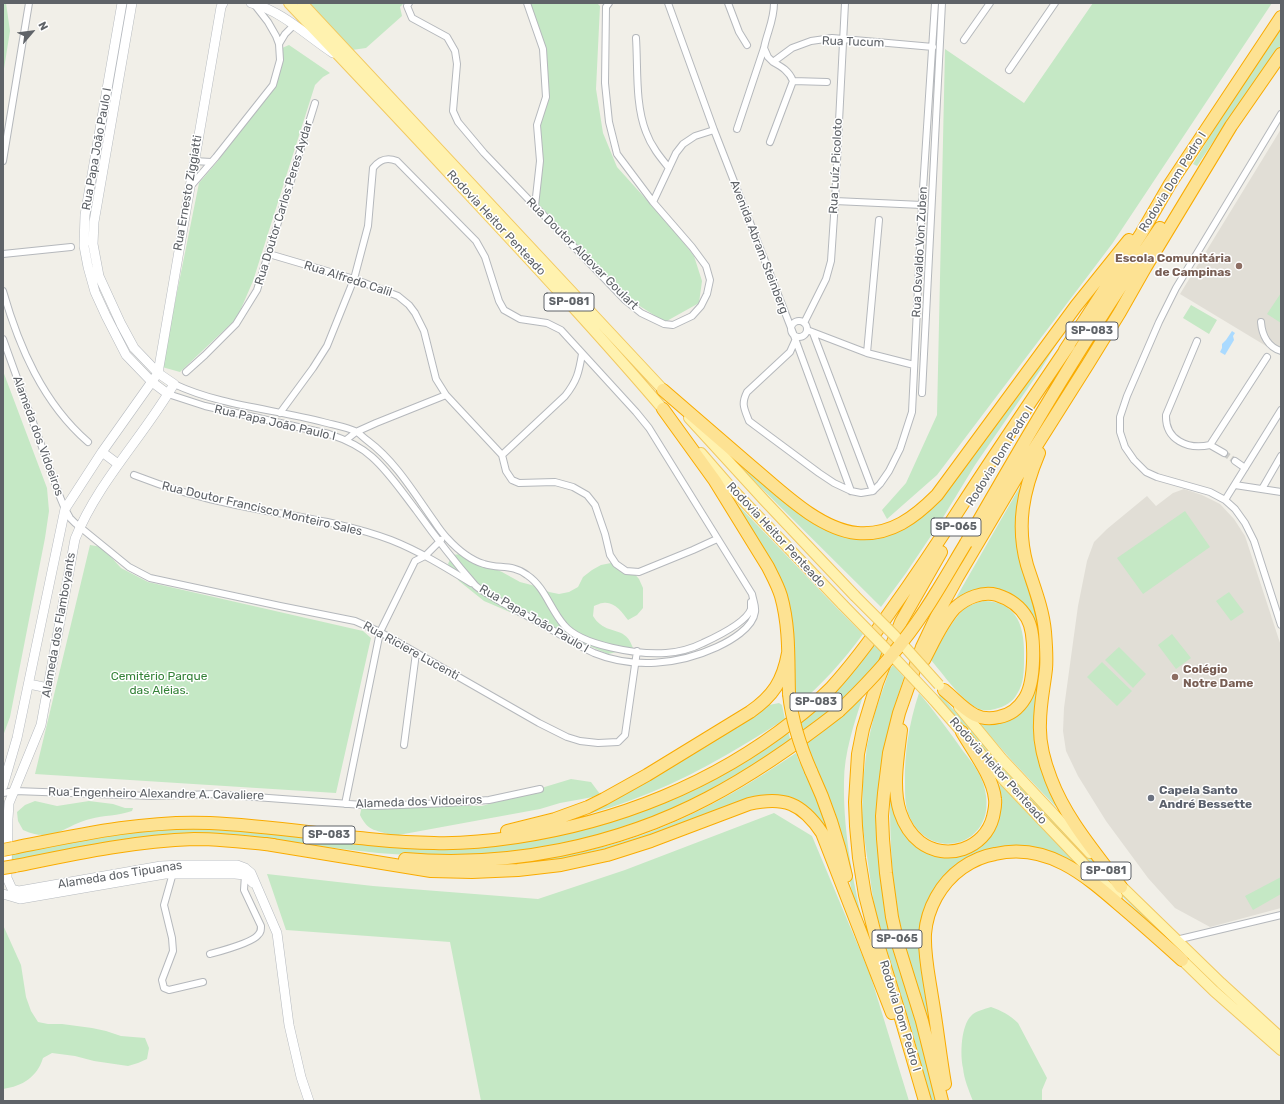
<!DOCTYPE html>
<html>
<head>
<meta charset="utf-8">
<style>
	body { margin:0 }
	#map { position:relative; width:1284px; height:1104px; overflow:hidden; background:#f1efe8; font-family:Rubik,sans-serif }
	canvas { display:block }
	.frame { position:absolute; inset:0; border:4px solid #5f6368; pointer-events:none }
	.north { position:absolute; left:12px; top:12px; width:40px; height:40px; -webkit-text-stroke:3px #fff; paint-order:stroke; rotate:62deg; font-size:11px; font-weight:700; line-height:16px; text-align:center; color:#5f6368 }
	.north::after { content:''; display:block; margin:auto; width:14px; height:18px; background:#5f6368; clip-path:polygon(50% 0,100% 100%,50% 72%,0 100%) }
</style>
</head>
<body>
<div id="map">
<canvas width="1284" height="1104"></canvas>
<div class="frame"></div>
<div class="north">N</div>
</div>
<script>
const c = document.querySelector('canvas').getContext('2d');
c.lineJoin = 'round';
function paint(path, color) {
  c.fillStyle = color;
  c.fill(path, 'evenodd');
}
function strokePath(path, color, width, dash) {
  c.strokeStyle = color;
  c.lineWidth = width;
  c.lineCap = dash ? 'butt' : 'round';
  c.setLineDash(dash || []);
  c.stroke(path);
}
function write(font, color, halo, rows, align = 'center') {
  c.font = font + ' Rubik,sans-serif';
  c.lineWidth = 3;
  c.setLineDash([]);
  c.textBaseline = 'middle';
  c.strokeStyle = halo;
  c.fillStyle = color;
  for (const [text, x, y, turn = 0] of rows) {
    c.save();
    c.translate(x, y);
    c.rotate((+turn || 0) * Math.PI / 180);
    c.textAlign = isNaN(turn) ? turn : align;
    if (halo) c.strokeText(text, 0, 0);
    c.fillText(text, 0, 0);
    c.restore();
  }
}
paint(new Path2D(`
	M1281,129v226l-101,-61z
	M1184,489l18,6 18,9 14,15 11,17 36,110v262l-71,19 -35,-19 -27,-30 -42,-57 -28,-45 -12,-25 -3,-20 1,-23 14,-102 9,-45 7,-19 13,-13 40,-33 9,10 17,-13z`), '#e1ded6');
paint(new Path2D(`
	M3,3h3l4,28 -7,44z
	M309,3h95l-4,4 2,9 -36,32 -14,2z
	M529,3h68l3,3 -4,83 7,44 14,34 55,61 22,28 8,25 -3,22 -34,19 -38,-24 -89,-94v-80l9,-26 -2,-48z
	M1093,3h179l-160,241 -175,231 -50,44 -5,-9 24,-27 31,-68 8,-366 79,54z
	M1281,29v16l-52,73 -32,48 -4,-2 30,-49z
	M289,45l41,28 -7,4 -8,8 -62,196 -16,37 -57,54 -18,-5 37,-184 18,-21 57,-75 8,-39z
	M1281,293v30l-14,-9z
	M1191,305l26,15 -8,14 -26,-16z
	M1069,324l-28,45 -66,96 -36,59 -33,49 -25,34 -164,-163 122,88 66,-6z
	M3,371l44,117 2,23 -4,27 -35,179 -7,19z
	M1022,483l2,1 -3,17 16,113 5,43 -6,60 24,89 -2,3 -44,-46 -38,-43 12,4 45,-30 -8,-88 -7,-7 -9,-6 -33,-2 -20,7z
	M735,502l102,106 26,26c-20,27 -41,51 -67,72l-2,-11 -1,-66 -4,-21 -54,-101z
	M1185,511l25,36 -67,47 -26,-36z
	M90,545l12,2 19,21 27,14 215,49 8,7 -35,155 -301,-19z
	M461,554l41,18 18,10 19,5 10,5 10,2 10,-2 9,-5 5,-10 9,-7 9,-5 10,-2 21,8 7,8 4,9v20l-6,7 -9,5c-6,-8 -14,-19 -25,-17 -3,0 -6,2 -9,3l-1,10c2,3 4,6 7,8 12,10 26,3 33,24l-25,6 -124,-53 -25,-20 -6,-8 -5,-9 4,-9z
	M1229,592l15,20 -13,9 -15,-20z
	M983,601c36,0 42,28 41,58 0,11 0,25 -7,35 -4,8 -13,13 -22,15 -7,2 -14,2 -20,-2 -16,-10 -32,-33 -44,-47 9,-16 19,-37 32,-50 6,-5 13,-7 20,-9z
	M1172,634l19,24 -15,11 -18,-24z
	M874,643l10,12c-23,29 -52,55 -81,78l-3,-11z
	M1119,647l27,27 -13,14 -28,-28z
	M1102,662l30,29 -15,15 -30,-29z
	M893,665l11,12 -10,31 -11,47 -4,31 -2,36 41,204 20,75h-7l-20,-74 -27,-86 -10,-36 -12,-83 1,-40 4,-36 8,-34 15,-43z
	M938,692c72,82 146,162 223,239l-2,2 -55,-55 -108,-113 -56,-66z
	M919,693c16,19 30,38 44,58 9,11 19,24 22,39 13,57 -58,75 -77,23 -3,-9 -3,-18 -3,-27 -1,-32 4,-63 14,-93z
	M863,696c-9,28 -19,57 -19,86 -1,55 11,109 24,162l-15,-46 -9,-47 -38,-108z
	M779,703l3,2 3,14c-50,32 -100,62 -156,82 -24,9 -48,15 -73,21l208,-116z
	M788,731l3,11 -44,29 -63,34 -58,22 -57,16 -66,11 -82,2 -43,-3 -142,-16 -224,24 -1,-8 74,-15 104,-12 245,20 171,-25z
	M796,753l3,8 20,36 15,43 -47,-42 -196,58 -96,10c56,-7 112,-16 165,-38 49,-19 93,-46 136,-75z
	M571,779l20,3 9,12 -7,3 -33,6 -20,6 -147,27c-17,-7 -24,-3 -33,-21l2,-10 120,1z
	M1000,784l77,80v4l-12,-8 -77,-8 -61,52 7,140c-12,-46 -30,-91 -37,-138 -6,-36 -7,-73 -7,-109l2,-2 21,47 63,7z
	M35,801l22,5 32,-5 24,3 12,4h8l-1,3c-14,5 -28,4 -42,8 -28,7 -35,25 -67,11l-5,-9 -1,-9 8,-7z
	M774,813l38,23 58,138 39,127h-428l-31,-159 -164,-12 -19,-56 106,12 165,13 87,-29z
	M1281,877v17l-28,16 -8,-14z
	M3,925l18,40 5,32 5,14 7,11 10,2h14l30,4 14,3 15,5 24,2 4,10 -2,11 -9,4 -10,3 -34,-5 -19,-5 -23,-3 -9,5c-6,19 -20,28 -40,31z
	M991,1007c11,4 19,8 27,16l29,55 -5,12v11h-69c-4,-10 -9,-22 -10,-33 -3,-14 -2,-42 8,-52 4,-5 14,-7 20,-9z`), '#c5e8c5');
paint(new Path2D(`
	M1232,331l3,2 -2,3 1,4 -9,15 -5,-3 2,-4v-4l4,-4z`), '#aadaff');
strokePath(new Path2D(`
	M1224,453l11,8`), '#ccccc8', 6, [6, 3]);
const street = new Path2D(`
	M409,3l-2,3 5,12 35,19 8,14 2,13 -4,47 5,11 26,31 141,147 16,13 23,11 9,1 19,-9 9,-10 6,-12 3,-14 -4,-14 -14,-19 -39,-45 -36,-48 -8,-32 -4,-39 1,-76 3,-4
	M527,3l16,46 3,48 -9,28 3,36 -5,45
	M668,3l46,127 79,203 58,158
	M728,3l11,29 8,13
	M636,38c2,30 -1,66 10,94 5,14 14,25 23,36
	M964,40l26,-37
	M279,44l6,-10 9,-9
	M764,48l4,9 5,5 19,-14 19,-7 21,-3 101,9
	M1009,70l46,-67
	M793,81l34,1
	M1281,114l-105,174 -17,34 -32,74 -7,21v15l5,15 9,13 12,12 11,5 53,15 15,8 10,9 10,14 9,18 27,84
	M737,129l27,-81c3,-16 10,-27 10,-45
	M770,142l23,-61c-4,-10 -11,-14 -20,-19
	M3,161l26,-158
	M194,161l17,1
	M190,187l26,-30 57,-72 7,-25 -1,-16 -3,-8 -8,-14 -14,-18
	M835,201l87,4
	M653,202l23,-49 7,-9 12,-8 19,-6
	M3,254l68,-7
	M269,254l85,25 44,17 11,9 6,8 9,18 12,48 10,16 56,60 4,16 6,9 7,3 36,-1 18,5 14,8 8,10 10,29 5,21 6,9 10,7 13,1 54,-22 24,-11
	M3,291c16,56 40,112 85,151
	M791 329a8 8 0 1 1 16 0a8 8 0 1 1-16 0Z
	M1261,322c1,13 7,25 20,29
	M804,323l22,-44 5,-18 4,-60 10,-198
	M807,330l60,23 47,12
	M813,333l60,158
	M3,339l57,158 5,12 5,9 5,5 54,44 21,11 130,28 75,15 25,11 159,91 28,14 13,4 18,2 20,-1 7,-7 12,-84
	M795,341l-5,11 -43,40c-6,12 -3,16 2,29l70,52 15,10 17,8 10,2 12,-2
	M1197,341l-31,74c-1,25 22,35 44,30l14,8
	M867,353l12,-133
	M186,372l19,-17 31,-31 21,-34 58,-187
	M174,384c47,22 100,25 149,38 11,3 24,5 34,10 3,2 7,6 11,9 28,21 46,52 66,80 4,6 8,12 13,17 10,11 23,22 37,26 15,5 29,0 43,11 18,12 23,34 37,50 17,21 76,30 102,28 13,-1 25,-4 37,-10 13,-6 43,-20 48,-34 0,-1 0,-6 0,-7
	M922,393l20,-390
	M168,394l37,12 124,28c15,5 31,12 43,23 17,15 30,35 44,53 18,25 37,50 58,74 3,4 9,7 14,10 15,10 30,17 45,25 20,11 40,24 61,34 39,16 84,12 123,-6 13,-6 36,-19 38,-35 1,-6 -2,-12 -3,-18l-103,-166 -13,-16 -75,-82 -14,-7 -27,-4 -16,-9 -5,-9 -14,-44 -9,-16 -79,-80c-10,-4 -17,-2 -24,7l-5,58 -14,53 -27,67 -14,22 -33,45
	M346,440l10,-8 20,-9 70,-28
	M1210,445l57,-88
	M502,455l63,-59c12,-15 14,-24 17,-42
	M1235,461l10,7
	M134,475c33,13 67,23 102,30 52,11 105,16 155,35 28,11 54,27 80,43
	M1235,485l46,7
	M1262,489l19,-33
	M873,491l7,-7 9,-13 11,-22 12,-37 10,-207 13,-202
	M1225,500l56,-90
	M404,745l12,-92
	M3,793l12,-2 136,5 64,-2 161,12 71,-3 42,-3 51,-11
	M345,804l35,-172 35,-71 10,-5 16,-16
	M173,873l-9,32 8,33 1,13 -11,29 2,8 5,2 34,-8
	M1176,940l105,-25
	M210,954c11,-3 42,-11 48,-19 3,-3 3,-5 3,-9l-17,-36 1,-15`);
const secondary = new Path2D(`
	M122,3l-37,212 -1,31 4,21 7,25 11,24 20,39 26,27 16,12
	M132,3l-38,219 -1,22 6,32 22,48 13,24 24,25 16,11c-31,53 -76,98 -99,155l-34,186 -32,78 -1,16 -1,59 5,11 7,2 142,-25 20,-1h56l8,3 6,5 26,60 12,92 12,52 8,24
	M251,3c31,8 56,33 82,50
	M102,452l16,12
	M29,684l19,4
	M3,786l14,-48 48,-229 37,-57 56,-79 63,-366 2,-4
	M3,894l17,5 145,-25h70l10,1 8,8`);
const primary = new Path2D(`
	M289,3c57,60 114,120 170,181 71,76 142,152 209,231
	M302,3l367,393
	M689,418l75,82 91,96
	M701,453l33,38 109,114
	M933,699l70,80 80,84 34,33
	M959,707l43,52 88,94
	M1116,881l105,102 60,55
	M1177,955l37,36 67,59`);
const highway = new Path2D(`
	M1065,350l76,-116 29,-50 111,-167
	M663,390c30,26 59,51 88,76 29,24 67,63 106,67 34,3 58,-16 80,-38l139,-189 53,-66
	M663,409l52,72 53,86c5,10 10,19 13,29 9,32 7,65 8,98
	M1039,453c-16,38 -23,72 -12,112 7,22 16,44 18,67 1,12 2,25 1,37 -2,18 -6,35 -6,54 -1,19 4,38 11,56 15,40 45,74 70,108
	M966,543c61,-107 124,-214 194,-315
	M924,660c9,-17 18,-38 31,-52 11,-10 27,-17 42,-13 13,4 23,11 30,23 9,16 8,64 -2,80 -6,10 -15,17 -26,19 -8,2 -16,2 -24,-2 -11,-5 -21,-17 -31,-25
	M901,730c-3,25 -9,58 -1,82 4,12 11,23 20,30 26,20 65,7 73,-25 1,-5 3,-12 2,-18 -2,-22 -22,-48 -33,-67
	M811,771c16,34 27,68 35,105
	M507,831l48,-12 33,-12 16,-8 43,-24 103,-63c23,-16 33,-31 38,-59
	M266,844l165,27 41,1 46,-2 43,-5 46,-10 44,-14 98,-37c35,-8 53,-1 73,29l70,180
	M13,848c65,-13 131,-28 197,-25 75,3 149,19 224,20 28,1 56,-2 83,-6 100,-15 196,-53 276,-116 13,-10 26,-21 38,-33 22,-24 41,-50 59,-76 25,-35 49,-71 72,-107 35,-54 71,-107 107,-160
	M405,859c102,9 212,-13 303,-61 46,-24 90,-55 131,-87
	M15,866c59,-12 118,-25 179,-27 27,0 53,3 80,6
	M945,1084c-5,-29 -8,-58 -13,-87 -3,-20 -8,-42 -7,-63 2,-26 16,-51 37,-66 10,-7 21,-12 33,-14 53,-12 91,22 128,54 20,17 39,34 59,52
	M925,1101l-25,-86 -24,-77 -11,-43 -6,-37 -3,-32 -1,-24 3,-48 5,-25 14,-46 24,-61 40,-70
	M942,1101l-20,-80 -24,-77 -6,-27 -6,-44 -3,-34 -1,-23 2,-23 5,-40 10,-40 23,-66 18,-38 17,-31 64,-108 67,-106 32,-52 25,-44 86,-142 50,-72`);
strokePath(street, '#b5b8bc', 8);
strokePath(secondary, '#b6babf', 10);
strokePath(primary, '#f2c960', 12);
strokePath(highway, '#f9ab00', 14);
strokePath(street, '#fff', 6);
strokePath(secondary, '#fff', 9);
strokePath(primary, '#fff2af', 10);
strokePath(highway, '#fde293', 12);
const primaryBridge = new Path2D(`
	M855,596l40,40 44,49
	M843,605l43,44 47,50`);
const highwayBridge = new Path2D(`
	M789,694c3,27 11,52 22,77
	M839,711c23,-22 45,-45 64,-70 24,-30 43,-65 63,-98
	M3,850l10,-2
	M3,868l12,-2`);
strokePath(primaryBridge, '#f2c960', 12, []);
strokePath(highwayBridge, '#f9ab00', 14, []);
strokePath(primaryBridge, '#fff2af', 10);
strokePath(highwayBridge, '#fde293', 12);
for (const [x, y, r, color] of [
	[1239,266,4,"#8d6e63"],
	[1175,677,4,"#8d6e63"],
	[1151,798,4,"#6b7280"]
]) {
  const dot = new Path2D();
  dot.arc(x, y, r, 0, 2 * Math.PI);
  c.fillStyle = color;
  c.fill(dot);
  strokePath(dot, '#fff', 1.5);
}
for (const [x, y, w] of [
	[569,302,50],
	[1092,331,52],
	[956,527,50],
	[816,702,52],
	[329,835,52],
	[1106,871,50],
	[897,939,50]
]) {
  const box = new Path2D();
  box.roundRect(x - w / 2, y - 9, w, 18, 3);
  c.fillStyle = '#fff';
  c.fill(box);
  strokePath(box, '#5f6368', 1);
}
write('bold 11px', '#5f6368', null, [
	["SP-081",569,302],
	["SP-083",1092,331],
	["SP-065",956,527],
	["SP-083",816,702],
	["SP-083",329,835],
	["SP-081",1106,871],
	["SP-065",897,939]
]);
write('12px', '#5f6368', '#fff', [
	["Rua Tucum",853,42,2],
	["Rua Papa João Paulo I",97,149,-80],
	["Rua Luíz Picoloto",836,166,-87],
	["Rodovia Dom Pedro I",1173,182,-58],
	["Rua Ernesto Ziggiatti",188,193,-80],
	["Rua Doutor Carlos Peres Aydar",284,203,-73],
	["Rodovia Heitor Penteado",496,223,47],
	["Avenida Abram Steinberg",759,247,69],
	["Rua Osvaldo Von Zuben",920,252,-87],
	["Rua Doutor Aldovar Goulart",582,254,45],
	["Rua Alfredo Calil",348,279,18],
	["Rua Papa João Paulo I",275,423,13],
	["Alameda dos Vidoeiros",38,436,70],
	["Rodovia Dom Pedro I",1000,456,-58],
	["Rua Doutor Francisco Monteiro Sales",262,509,13],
	["Rodovia Heitor Penteado",776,535,47],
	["Rua Papa João Paulo I",534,619,30],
	["Alameda dos Flamboyants",59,625,-80],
	["Rua Riciere Lucenti",411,651,29],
	["Rodovia Heitor Penteado",998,771,48],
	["Rua Engenheiro Alexandre A. Cavaliere",156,794,1],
	["Alameda dos Vidoeiros",419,802,-2],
	["Alameda dos Tipuanas",120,875,-9],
	["Rodovia Dom Pedro I",900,1016,73]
]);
write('bold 12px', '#785e54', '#fff', [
	["Escola Comunitária",1231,259],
	["de Campinas",1231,273],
	["Colégio",1183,670,"left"],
	["Notre Dame",1183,684,"left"]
], 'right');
write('12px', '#348238', '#fff', [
	["Cemitério Parque",159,677],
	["das Aléias.",159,691]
]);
write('bold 12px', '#5b616d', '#fff', [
	["Capela Santo",1159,791],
	["André Bessette",1159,805]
], 'left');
</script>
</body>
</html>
